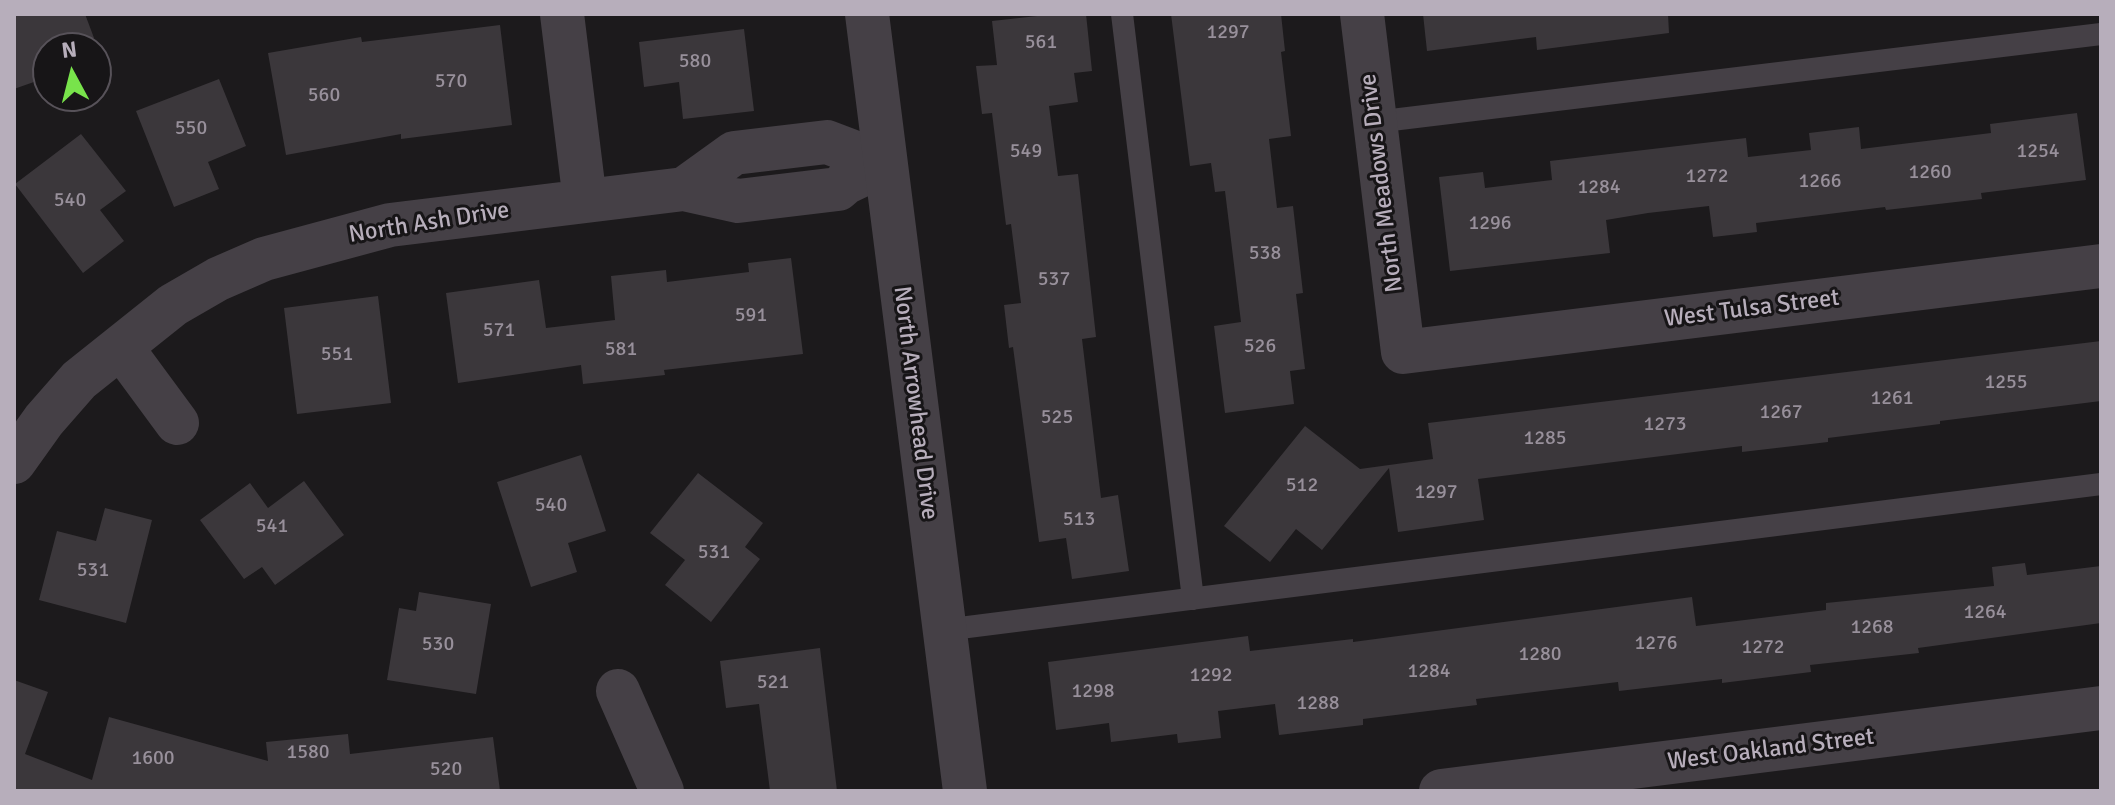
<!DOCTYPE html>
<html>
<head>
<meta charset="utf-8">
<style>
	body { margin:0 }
	#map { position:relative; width:2115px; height:805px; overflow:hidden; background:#1c1a1c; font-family:Signika,sans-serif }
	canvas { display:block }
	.frame { position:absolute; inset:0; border:16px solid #b7aebb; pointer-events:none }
	.north { position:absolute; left:32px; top:32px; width:80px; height:80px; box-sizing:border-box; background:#171517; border:2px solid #575259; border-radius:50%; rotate:353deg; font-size:22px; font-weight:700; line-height:32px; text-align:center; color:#b7aebb }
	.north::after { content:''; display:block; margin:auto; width:28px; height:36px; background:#78e34b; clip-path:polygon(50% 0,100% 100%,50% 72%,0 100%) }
</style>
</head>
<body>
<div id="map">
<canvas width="2115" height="805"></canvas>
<div class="frame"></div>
<div class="north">N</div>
</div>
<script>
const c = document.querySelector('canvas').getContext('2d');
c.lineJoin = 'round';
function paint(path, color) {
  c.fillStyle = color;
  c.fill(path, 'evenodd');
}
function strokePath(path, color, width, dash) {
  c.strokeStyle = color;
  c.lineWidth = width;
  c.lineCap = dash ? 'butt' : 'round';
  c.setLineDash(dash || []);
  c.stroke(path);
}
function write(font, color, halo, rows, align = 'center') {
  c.font = font + ' Signika,sans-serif';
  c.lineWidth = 6;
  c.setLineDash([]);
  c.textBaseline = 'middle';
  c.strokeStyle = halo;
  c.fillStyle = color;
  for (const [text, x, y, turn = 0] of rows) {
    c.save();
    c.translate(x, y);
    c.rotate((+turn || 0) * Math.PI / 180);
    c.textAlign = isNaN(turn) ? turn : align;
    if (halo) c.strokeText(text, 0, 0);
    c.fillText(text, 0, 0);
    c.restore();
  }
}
paint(new Path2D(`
	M14,14h71l9,24 -28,10h-18v29l-34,12z
	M1055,14h31l6,57 -18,2 4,29 -29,4 9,70 20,-2 18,163 -14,2 19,159 17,-3 11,76 -57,8 -6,-41 -27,4 -26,-195 -4,1 -5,-43 17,-2 -10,-79 -5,1 -14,-112 -10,1 -6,-48 21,-1 -5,-44z
	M1171,14h110l4,37 -4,1 10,84 -22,3 8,69 16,-2 10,87 -7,1 9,75 -15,2 4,33 -69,9 -11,-87 27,-4 -16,-131 -10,1 -4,-29 -21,3z
	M1423,14h245l1,19 -132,17 -1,-13 -109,14z
	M500,25l12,100 -111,14v-5l-115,21 -18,-102 93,-16 1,5z
	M744,29l10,82 -71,8 -4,-37 -35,5 -5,-45z
	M219,79l27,67 -38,16 11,27 -45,18 -38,-96z
	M2077,113l9,67 -105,13 1,6 -96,11 -1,-3 -129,16 1,9 -44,5 -4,-31 -61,7 -42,7 4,33 -160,18 -11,-94 44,-5 2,16 67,-8 -2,-19 196,-23 2,19 63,-7 -2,-17 50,-6 2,22 130,-16 -1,-9z
	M81,134l45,57 -26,19 24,31 -41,32 -68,-89z
	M791,258l12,96 -139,16 1,5 -82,9 -2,-19 -123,18 -12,-90 93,-13 7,48 69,-8 -4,-44 55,-6 1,12 82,-10 -1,-9z
	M378,296l13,107 -94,11 -13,-106z
	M2101,341v60l-161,20v3l-112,14v4l-86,10v-6l-264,33 6,41 -86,12 -9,-64 -67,82 -26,-21 -26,33 -46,-36 81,-100 55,43 73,-10 -5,-36z
	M581,455l25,76 -38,12 9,29 -46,15 -34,-105z
	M698,473l65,50 -18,24 15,12 -49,63 -46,-37 20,-25 -35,-27z
	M304,481l40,54 -69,50 -13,-18 -18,12 -44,-59 50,-37 18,25z
	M105,508l47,12 -26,103 -87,-23 18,-69 39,10z
	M2025,563l2,12 74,-9v57l-183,25 1,5 -109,12 1,7 -89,11v-4l-103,12 -1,-9 -142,17 1,6 -114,14v6l-84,10 -4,-31 -57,7 3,27 -43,5 -1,-9 -66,8 -2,-19 -53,7 -8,-68 200,-26 2,15 103,-12v3l339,-45 4,29 130,-16v-7l168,-17 -2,-19z
	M419,592l72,12 -15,90 -89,-14 12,-72 17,3z
	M820,648l17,143h-67l-11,-87 -33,4 -6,-47z
	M14,680l34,12 -23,62 67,26 17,-63 159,44 -2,-19 82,-8 2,20 143,-17 7,54h-486z`), '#3b373b');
strokePath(new Path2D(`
	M1122,14l71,585
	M1375,122l726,-88
	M944,630l1157,-146`), '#454046', 22);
strokePath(new Path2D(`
	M562,14l23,187
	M1362,14l41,338 698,-86
	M684,189l50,-36 93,-11 58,22
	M121,347l56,76
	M14,462l30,-42 35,-40 94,-75 45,-26 46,-20 126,-34 294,-36 54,12 100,-12 7,-6 40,-19
	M618,691l44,100
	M1441,791l660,-83`), '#454046', 44);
strokePath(new Path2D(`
	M867,14l98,777`), '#454046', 44);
write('20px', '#98909b', null, [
	["1297",1228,33],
	["561",1041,43],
	["580",695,62],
	["570",451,82],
	["560",324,96],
	["550",191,129],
	["549",1026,152],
	["1254",2038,152],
	["1260",1930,173],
	["1272",1707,177],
	["1266",1820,182],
	["1284",1599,188],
	["540",70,201],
	["1296",1490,224],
	["538",1265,254],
	["537",1054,280],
	["591",751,316],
	["571",499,331],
	["526",1260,347],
	["581",621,350],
	["551",337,355],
	["1255",2006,383],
	["1261",1892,399],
	["1267",1781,413],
	["525",1057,418],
	["1273",1665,425],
	["1285",1545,439],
	["512",1302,486],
	["1297",1436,493],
	["540",551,506],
	["513",1079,520],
	["541",272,527],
	["531",714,553],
	["531",93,571],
	["1264",1985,613],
	["1268",1872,628],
	["1276",1656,644],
	["530",438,645],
	["1272",1763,648],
	["1280",1540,655],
	["1284",1429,672],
	["1292",1211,676],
	["521",773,683],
	["1298",1093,692],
	["1288",1318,704],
	["1580",308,753],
	["1600",153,759],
	["520",446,770]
]);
write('24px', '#b7aebb', '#171517', [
	["North Meadows Drive",1382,183,-97],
	["North Ash Drive",429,223,-9],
	["West Tulsa Street",1752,309,-7],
	["North Arrowhead Drive",915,403,83],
	["West Oakland Street",1771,750,-7]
]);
</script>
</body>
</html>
